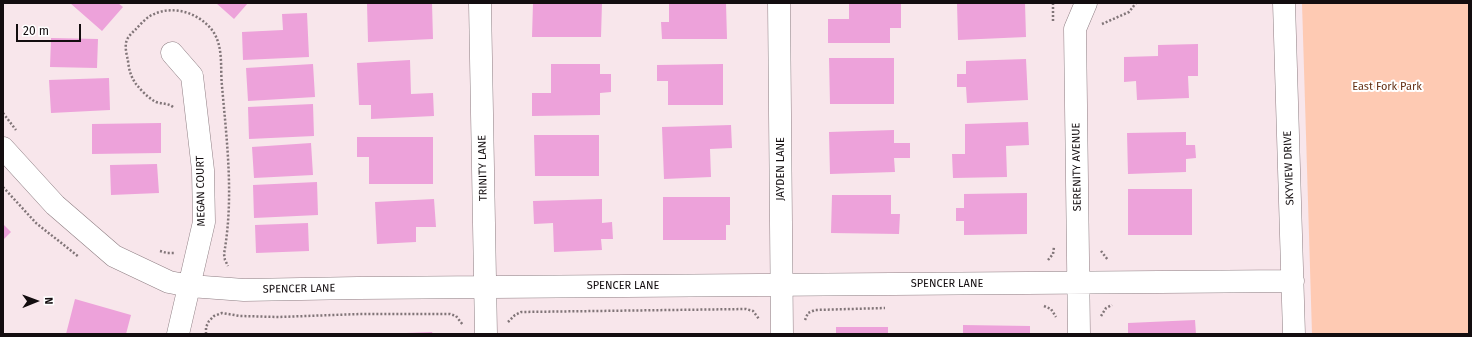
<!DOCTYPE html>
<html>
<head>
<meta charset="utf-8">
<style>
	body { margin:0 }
	#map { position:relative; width:1472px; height:337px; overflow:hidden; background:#f8e6eb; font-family:"Fira Sans",sans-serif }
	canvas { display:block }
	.frame { position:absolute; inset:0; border:4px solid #130d0f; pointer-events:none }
	.north { position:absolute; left:16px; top:281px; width:40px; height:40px; -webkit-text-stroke:3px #fff; paint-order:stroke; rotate:89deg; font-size:11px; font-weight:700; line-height:16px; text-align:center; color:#130d0f }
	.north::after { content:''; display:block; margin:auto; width:14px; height:18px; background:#130d0f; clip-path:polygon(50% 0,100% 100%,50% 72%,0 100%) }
	.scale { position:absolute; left:16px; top:24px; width:65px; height:18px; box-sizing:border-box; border:2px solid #130d0f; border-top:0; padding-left:5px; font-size:12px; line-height:14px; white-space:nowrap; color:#130d0f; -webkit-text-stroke:3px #fff; paint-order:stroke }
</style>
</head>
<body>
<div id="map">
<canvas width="1472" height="337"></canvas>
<div class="frame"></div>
<div class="north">N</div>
<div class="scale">20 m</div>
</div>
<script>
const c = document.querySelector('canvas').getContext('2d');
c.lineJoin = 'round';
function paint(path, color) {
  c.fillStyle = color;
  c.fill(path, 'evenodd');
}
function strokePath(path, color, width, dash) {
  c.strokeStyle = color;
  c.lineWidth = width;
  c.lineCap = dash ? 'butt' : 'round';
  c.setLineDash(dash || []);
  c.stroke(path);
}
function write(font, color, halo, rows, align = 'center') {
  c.font = font + ' "Fira Sans",sans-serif';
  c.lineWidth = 4;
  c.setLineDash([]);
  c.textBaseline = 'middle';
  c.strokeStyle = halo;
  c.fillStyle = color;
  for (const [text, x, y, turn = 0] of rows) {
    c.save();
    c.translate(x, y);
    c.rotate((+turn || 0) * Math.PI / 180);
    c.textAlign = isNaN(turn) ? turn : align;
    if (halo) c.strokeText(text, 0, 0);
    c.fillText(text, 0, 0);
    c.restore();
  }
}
paint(new Path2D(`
	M1302,3h167v331h-157z`), '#fecab3');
paint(new Path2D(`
	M70,3h48l5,4 -21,24z
	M216,3h32l-14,16z
	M367,3h65l1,36 -65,3z
	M533,3h69l-1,34h-69z
	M669,3h57l1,36h-65l-1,-17h8z
	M849,3h52v25h-11v15h-62v-24h21z
	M957,3h68l1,34 -68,3z
	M307,13l2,44 -66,3 -1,-28 41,-2 -1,-16z
	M51,38l47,1 -1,29 -47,-1z
	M1198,44v32h-10l1,22 -52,2 -1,-19 -12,1v-25l34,-1v-11z
	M829,58h65v46h-64z
	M1026,59l2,41 -61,3 -1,-16h-9v-13h9v-13z
	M410,60l1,34 22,-1 1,23 -63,3v-14h-12l-2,-42z
	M313,64l2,33 -67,4 -2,-33z
	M551,64h49v10h11v18l-11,1v22l-68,1v-23h19z
	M723,64v41h-55v-24h-11v-16z
	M109,78l1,32 -59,3 -2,-33z
	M313,104l1,32 -65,3 -1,-32z
	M1028,122l1,23 -23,1 1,31 -54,1 -1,-24h13v-30z
	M161,123v30l-69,1v-30z
	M731,125l1,23 -22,1 1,28 -47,2 -2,-52z
	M894,130v13h16v15h-16l1,14 -65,2 -1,-42z
	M1186,132v13h9l1,13 -10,1v13l-58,2 -1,-41z
	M534,135h65v41h-64z
	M357,137h76v47h-64v-27h-12z
	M311,143l2,32 -59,3 -2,-31z
	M157,164l2,29 -48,2 -1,-30z
	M317,182l1,33 -64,3 -1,-33z
	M1128,189h64v46h-64z
	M1027,193v41l-63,1v-14h-8v-13h8v-14z
	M832,195h59v19h9l-1,20 -68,-1z
	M663,197h67v28h-4v15h-63z
	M434,199l2,28h-20v15l-39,2 -2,-42z
	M602,199v24l10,-1 1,17h-12l1,11 -48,2 -1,-29 -19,1 -1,-23z
	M308,223l1,28 -53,2 -1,-28z
	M3,224l8,8 -8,8z
	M75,299l56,16 -5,19h-60z
	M1195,320l1,14h-68v-11z
	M963,325l67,1v8h-67z
	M836,327h52v7h-52z
	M432,332l1,2h-27v-1z`), '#eda2da');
const minor = new Path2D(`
	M480,3l6,331
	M779,3l3,331
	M1284,3l10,331
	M172,53l20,23 11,94 1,52 -26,112
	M3,148l52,57 59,51 55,26 21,4 54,4 114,-2 935,-7
	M1079,334l-4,-305 11,-26`);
strokePath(minor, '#8e7e83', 23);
strokePath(new Path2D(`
	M1053,3v19
	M1102,24l27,-12 7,-9
	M173,107c-5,-4 -11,-3 -17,-5 -8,-4 -15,-12 -20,-18 -5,-7 -7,-14 -8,-23 -1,-5 -3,-12 -2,-18 1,-6 6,-10 10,-14 4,-4 9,-10 14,-13 21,-12 48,-4 62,14 12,16 8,38 10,56 5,57 12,112 2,168l1,6 3,6
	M3,113l13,17
	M3,187l33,36 43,34
	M160,251l7,2h7
	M1101,251l7,9
	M1048,260l5,-6 1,-7
	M1044,306l7,3 5,8
	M1101,316l5,-8 6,-3
	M805,320l3,-7 7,-3 70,-2
	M508,322l7,-7 6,-3 225,-3 7,2 6,8
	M206,334v-7l3,-6 5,-5 8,-3 18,3 39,1 81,-3h90l6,2 7,9`), '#817578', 2.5, [2, 2]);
strokePath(minor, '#fff', 22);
write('11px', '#642f13', '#fff', [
	["East Fork Park",1387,87]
]);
write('11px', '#130d0f', '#fff', [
	["SERENITY AVENUE",1077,167,-91],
	["TRINITY LANE",483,168,-91],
	["SKYVIEW DRIVE",1289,168,-92],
	["JAYDEN LANE",781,169,-90],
	["MEGAN COURT",201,191,-91],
	["SPENCER LANE",947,284],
	["SPENCER LANE",623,286],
	["SPENCER LANE",299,289,-1]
]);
</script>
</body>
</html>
